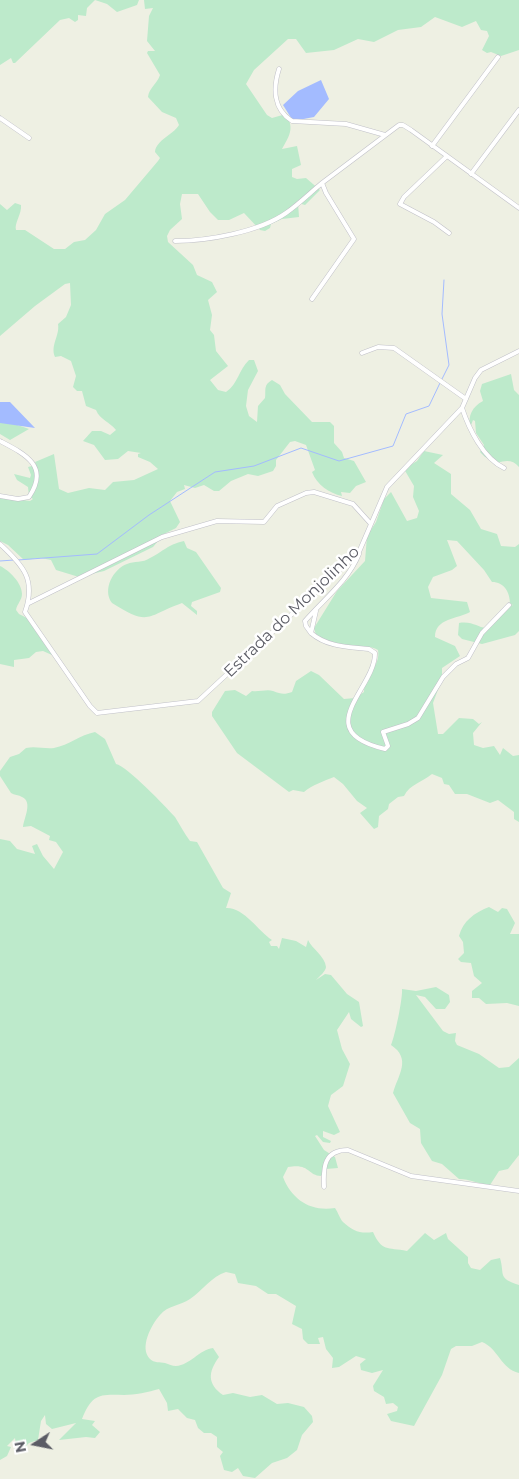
<!DOCTYPE html>
<html>
<head>
<meta charset="utf-8">
<style>
	body { margin:0 }
	#map { position:relative; width:519px; height:1479px; overflow:hidden; background:#eef0e3; font-family:Montserrat,sans-serif }
	canvas { display:block }
	.north { position:absolute; left:10px; top:1419px; width:50px; height:50px; -webkit-text-stroke:4px #fff; paint-order:stroke; rotate:259deg; font-size:14px; font-weight:700; line-height:20px; text-align:center; color:#5b5c65 }
	.north::after { content:''; display:block; margin:auto; width:18px; height:22px; background:#5b5c65; clip-path:polygon(50% 0,100% 100%,50% 72%,0 100%) }
</style>
</head>
<body>
<div id="map">
<canvas width="519" height="1479"></canvas>
<div class="north">N</div>
</div>
<script>
const c = document.querySelector('canvas').getContext('2d');
c.lineJoin = 'round';
function paint(path, color) {
  c.fillStyle = color;
  c.fill(path, 'evenodd');
}
function strokePath(path, color, width, dash) {
  c.strokeStyle = color;
  c.lineWidth = width;
  c.lineCap = dash ? 'butt' : 'round';
  c.setLineDash(dash || []);
  c.stroke(path);
}
function write(font, color, halo, rows, align = 'center') {
  c.font = font + ' Montserrat,sans-serif';
  c.lineWidth = 5;
  c.setLineDash([]);
  c.textBaseline = 'middle';
  c.strokeStyle = halo;
  c.fillStyle = color;
  for (const [text, x, y, turn = 0] of rows) {
    c.save();
    c.translate(x, y);
    c.rotate((+turn || 0) * Math.PI / 180);
    c.textAlign = isNaN(turn) ? turn : align;
    if (halo) c.strokeText(text, 0, 0);
    c.fillText(text, 0, 0);
    c.restore();
  }
}
paint(new Path2D(`
	M0,0h139l-2,5 -20,7 -10,-8 -12,-4 -8,8 -1,8 -8,-1v5l-3,2 -6,-4 -9,2 -45,43h-2l-2,-5 -11,7z
	M144,0h375v50l-18,6 -10,-4 -4,1 -5,-3 7,-14 -2,-5 -6,-1 -5,-9 -14,6 -27,-10 -14,10 -23,3 -24,12 -16,-3 -24,11 -28,3 -10,-14h-8l-34,31 -8,14 21,31 5,3 14,-4c9,15 3,22 -4,35l15,-3 4,19 -9,4v8l5,2 9,-1 14,12 -15,15 -7,-2 1,14 -17,2 -11,5 -1,4 -5,3 -5,-1 -16,-17 -15,7h-11l-8,-8 -12,-18h-16l-2,10 2,15 -12,11 -3,6 1,6 25,23 4,10 15,7 5,10 -9,8 4,15 -2,15 4,5 2,16 12,15 -18,14 8,10 8,2c12,-8 13,-23 23,-32h5l4,11 -10,19 -2,16 3,10 8,6 1,-16 7,-8c1,-8 -2,-13 7,-18l8,5 5,9 27,28h18l4,4v17l8,9 2,6 10,3 12,21 -10,4 -6,7 -9,-1 1,4c-13,-3 -25,-11 -30,-24l3,-2 -9,-25 -11,-4 -5,1 -14,18v6l-3,5 -15,5 -10,-2 -17,7 -12,10h-5l-10,-6 -9,3 -11,-3 1,4 -8,3 -7,9 10,21 -4,6 -12,6 -11,13 -49,24 -25,6 -23,-7 -5,-10 -10,-2 -17,2 -16,-15 -8,-4v-44l30,4 3,-2 -4,-3 -1,-9 -11,-7 -3,-6 16,4 1,-3 -3,-8 8,-2 -1,-3 19,-8 5,35 9,4 21,-5 16,2 8,-8 21,-2 24,-11 -8,-7 -12,-5v-3l3,-1 -13,-2 -10,8 -13,1 -11,-15 -11,-4 9,-10h9l9,4 6,-5c-6,-8 -16,-10 -20,-20l-10,-4 -4,-15h-5l-4,-4 3,-11 -5,-15 -10,-5 -6,1c-5,-12 5,-21 3,-33l8,-7 5,-12 -1,-22 -5,1 -30,22 -35,30v-132l7,6 8,-7 6,2c1,9 -7,18 -5,25h9l29,19h11l9,-7 11,-2 11,-10 9,-16 20,-14 33,-39 2,-3 -5,-6c1,-12 18,-17 24,-27l-3,-7 -14,-6 -14,-15c1,-9 9,-13 12,-22l-13,-22 1,-2h7l-8,-10 2,-25 4,-8 -8,1z
	M511,374l3,16 5,5v72c-6,-7 -13,-7 -21,-4l-13,-6 -5,-5 4,-7 -8,-12 -1,-12 -2,-1 -3,8c-2,-13 2,-21 13,-27l-3,-10 2,-7z
	M0,419l29,10 -19,11 -10,-6z
	M424,451l19,4 -9,8 17,11v20l19,16 11,19 16,5 4,12 14,1 4,-3v87l-4,4 -33,9 -20,-5 -4,-4 1,-12c23,-4 26,21 45,-15l9,-3 -3,-1c0,-12 -6,-22 -18,-22l-8,-12 -27,-29 -10,-1 10,26 -5,4 -19,7 -5,10 3,11 36,4 3,10c-12,7 -35,6 -35,25l20,9 5,10 -18,12v11l-9,24 5,31h5l16,-16 14,1 6,5 3,-2 -9,11 1,12 9,3 11,-2 6,9 3,-7 10,8 6,-1v67l-5,-3v-7l-16,-12 -8,3 -23,-9h-12l-6,-9 -5,-1 -2,-6 -10,-4c-11,9 -22,10 -28,22l-6,1 -9,7 -1,5 -9,7 -1,11 -4,2 -14,-16 7,-5 -10,-7 -14,-17 -9,-7c-10,4 -22,8 -30,15l-11,-2 -4,2 -52,-39 -25,-37v-4l13,-21 10,-1 11,6 6,-5c7,1 15,-2 21,0 8,3 11,4 19,1l4,-11 15,-10 8,4 25,24 11,-1 9,-6c0,-16 17,-26 14,-42 -10,-7 -25,0 -36,-4 -9,-3 -17,-6 -26,-11l-2,-7 23,-37 28,-30 2,-25 9,-14 8,-23 7,-7 16,29 10,-3 2,-7 -6,-14 1,-11 -10,-17 13,-8z
	M184,541l3,7 9,4 25,36 -1,4 -28,10 -1,4 6,5v4l-15,-12c-36,13 -32,24 -70,0 -10,-13 1,-34 15,-39 7,-3 16,-1 23,-6 14,-7 17,-13 34,-17z
	M0,566c9,4 22,17 22,28 0,6 -5,10 -6,16l3,4 12,6 21,35 -9,-4 -7,1 -7,6 -15,2v7l-14,-3z
	M95,732l10,7 11,25c11,2 50,43 59,53 5,8 9,16 15,24l7,1 26,46 8,5 -5,15c18,-1 32,23 46,32l-3,2 2,4h6l2,3 3,-11 14,3 10,6 2,-7c4,9 17,16 18,27 0,4 -7,10 -10,13l9,-6 6,1 16,19 12,8 4,24 -2,1 -10,-8 -2,-7 -12,18 5,19 8,15 -7,22 -12,9 -3,11 12,26 -6,3 -11,-4v6l8,4 -1,2 -7,-1 -6,-7 -2,1 9,14 11,7 3,11 -12,1 -5,7c-14,-1 -11,-13 -33,-9l-5,10c9,23 28,35 52,31 3,4 5,11 8,14 10,9 17,12 30,10 9,20 14,15 34,19l18,-18 9,7 12,-7 2,6 20,18v6l3,5 9,2 11,-10 9,-2c5,17 -3,20 19,27v88c-18,-4 -21,-25 -37,-31l-10,4h-16l-5,3 -9,26 -28,51 -23,-5 -4,-7 10,-3 1,-4 -5,-4 -7,1 -2,-7 -10,-6 -1,-5 10,-16 -11,3 -11,-3 -1,-6 6,-5 -10,-3 -17,11 -7,1 1,-10 -7,-9 -3,-12 -5,1 2,6h-12l-5,-5 -1,-10 -10,-5 4,-18 -20,-12h-8l-12,-8 -18,-3 -3,-9 -9,-2c-14,4 -24,19 -36,27 -10,7 -22,6 -30,16 -9,10 -21,33 -10,44 4,4 10,3 15,4 4,1 7,3 11,3 14,-1 23,-16 37,-18l6,9c-11,15 -12,27 4,38l10,-2 17,4 12,-2 15,9 11,-1 16,4 8,9 1,6 -11,13 -5,15 -10,8 -15,5 -17,15 -12,-2 -5,-8 -6,4 -8,-2 -4,-14 3,-4 -6,-5v-10l-6,-4h-7l-6,-5 -3,-8 -8,-2 -9,-9 -10,2 -1,-8 -8,-14c-10,3 -25,6 -35,6 -25,-1 -32,-1 -42,24l13,2 -3,4 8,7 -5,6 -9,-1 -27,3 17,-17 -24,6 -6,-5 -1,-9 -4,6 -3,19 -9,3 -8,8 -5,-5 -1,-8 -8,8 4,1 -4,9 -7,4v-621l10,2 7,8 18,5 -3,-8 5,-2 6,12 11,13 9,-17 -7,-10 -7,-2 1,-4 -19,-10 -8,1c1,-9 10,-25 -1,-30 -3,-2 -8,-2 -11,-4l-11,-17v-5l10,-14 9,-3 7,-6c10,-2 18,1 28,0 15,-3 26,-13 41,-16z
	M489,907l9,5 4,-4 5,1 8,14 -5,11h9v72l-12,-3 -21,1 -7,-6h-7v-7l10,-8 -8,-7 -3,-13 -10,-1 -3,-3 6,-6 -1,-11 -4,-6c4,-15 15,-23 30,-29z
	M436,987l13,8 1,7 -5,7h-9l-11,-12 -9,-2 27,36 6,3 7,-1 -1,8 2,4 22,9 20,14 10,-1 10,-9v97l-11,14 -9,2 -9,14c-11,-1 -20,-6 -31,-6l-17,-15 -10,-3 -11,-18 -1,-14 -10,-6 -17,-30c5,-18 19,-34 -2,-48 4,-9 12,-48 11,-56l14,2z`), '#bdeacb');
paint(new Path2D(`
	M321,80l8,19 -15,18 -21,4 -10,-16 15,-14z
	M0,402h10l25,26 -35,-5z`), '#a3bbff');
strokePath(new Path2D(`
	M442,379l7,-14 -7,-51 2,-34
	M18,560l79,-6 52,-39 66,-43 39,-6 47,-18 38,13 54,-15 13,-32 23,-8 11,-23
	M0,561l14,-1`), '#a3bbff', 1);
const minor = new Path2D(`
	M279,69c-6,19 -6,40 13,52l54,3 39,11
	M0,118l29,20
	M432,146l66,-89
	M447,156l-43,41 -4,7 34,18 15,11
	M471,174l48,-64
	M175,241c32,0 84,-9 111,-28 13,-9 24,-20 36,-30
	M312,299l42,-60 -28,-46 -4,-10 77,-58h4l8,5 108,78
	M362,353l16,-6 16,1 72,51
	M462,408c7,21 21,50 42,60
	M0,441c25,13 50,25 29,56l-11,2 -18,-3
	M0,544c24,22 36,36 25,68l65,94 7,7 101,-12 161,-149 28,-65 75,-79 13,-30 6,-8 38,-19
	M29,603l133,-66 55,-16 47,1 13,-16 29,-13 8,-1 39,12 18,20
	M316,611l-5,22c16,14 38,14 58,16l6,4c1,35 -67,78 10,96l3,-3 -5,-14 25,-8 10,-6 25,-41 13,-13 12,-6 14,-25 27,-28
	M311,633l-5,-7 -1,-5c19,-22 43,-40 54,-67
	M324,1187c-1,-20 0,-37 24,-37l63,26 108,15`);
strokePath(minor, '#c0c0c8', 5);
strokePath(minor, '#fff', 4);
write('16px', '#5b5c65', '#fff', [
	["Estrada do Monjolinho",292,612,-44]
]);
</script>
</body>
</html>
